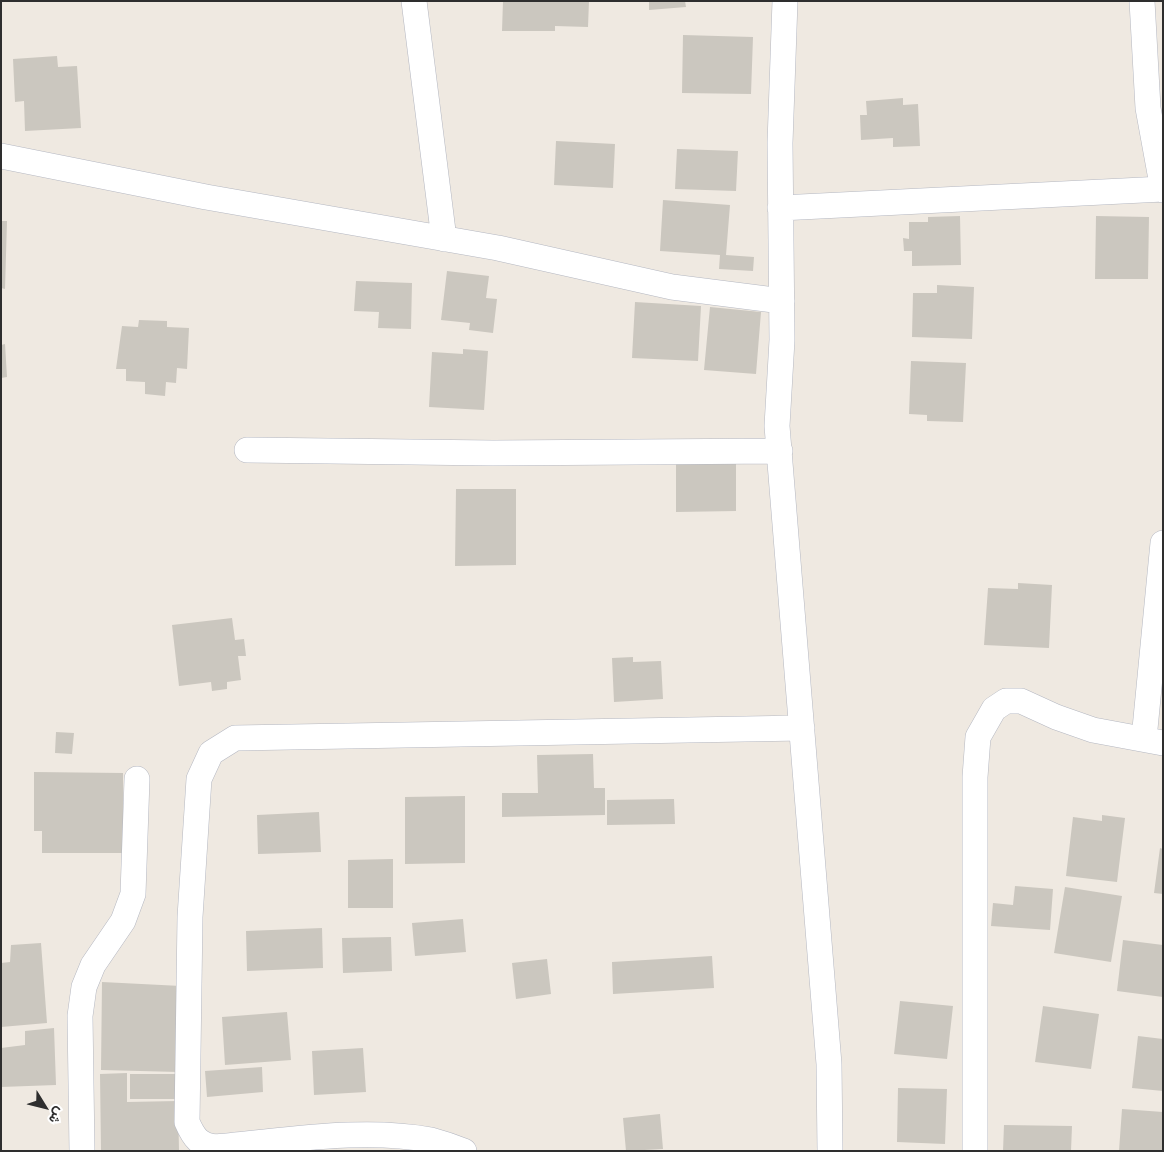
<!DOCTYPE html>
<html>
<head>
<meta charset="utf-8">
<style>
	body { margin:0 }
	#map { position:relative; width:1164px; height:1152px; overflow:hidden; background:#efe9e1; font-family:Manrope,Vazirmatn,sans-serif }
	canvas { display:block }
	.frame { position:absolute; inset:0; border:2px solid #2e2e2e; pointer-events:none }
	.north { position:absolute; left:20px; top:1082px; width:50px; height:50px; -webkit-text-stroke:4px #fff; paint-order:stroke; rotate:126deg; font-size:14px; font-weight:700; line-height:20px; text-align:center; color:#2e2e2e }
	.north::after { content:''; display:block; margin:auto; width:18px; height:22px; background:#2e2e2e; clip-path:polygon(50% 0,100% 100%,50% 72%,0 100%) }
</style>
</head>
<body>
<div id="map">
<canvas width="1164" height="1152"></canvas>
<div class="frame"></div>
<div class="north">ش</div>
</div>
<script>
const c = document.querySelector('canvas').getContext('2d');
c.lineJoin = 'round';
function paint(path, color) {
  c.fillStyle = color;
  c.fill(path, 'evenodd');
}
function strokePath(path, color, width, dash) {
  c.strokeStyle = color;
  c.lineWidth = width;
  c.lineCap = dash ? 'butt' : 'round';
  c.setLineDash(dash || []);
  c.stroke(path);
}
paint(new Path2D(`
	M503,1h86l-1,26 -33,-1v5h-53z
	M649,1h36l1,6 -37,3z
	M683,35l70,2 -2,57 -69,-1z
	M57,56l1,11 19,-1 4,62 -56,3 -1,-30 -9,1 -2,-43z
	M903,98v7l15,-1 2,42 -27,1v-9l-32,2 -1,-25h7l-1,-14z
	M556,141l59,3 -2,44 -59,-3z
	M677,149l61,2 -2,40 -61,-2z
	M663,200l67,5 -4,50 28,2 -1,14 -34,-2 1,-14 -60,-4z
	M960,216l1,49 -49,1v-15h-8l-1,-13 6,1v-17h19v-5z
	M1096,216l53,1 -1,62h-53z
	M1,221h6l-2,68 -4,-1z
	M447,271l42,5 -3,22 11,1 -4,34 -24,-3 1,-7 -29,-3z
	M356,281l56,2 -1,46 -33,-1 1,-16 -25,-1z
	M937,285l37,2 -2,52 -60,-2 1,-44h24z
	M635,302l66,4 -3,55 -66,-3z
	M710,307l51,5 -5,62 -52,-4z
	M139,320l28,1v6l22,1 -2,41 -10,-1 -1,15 -10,-1 -1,14 -20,-2v-12l-19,-1v-12h-10l6,-43 16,1z
	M5,344l2,33 -6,1v-33z
	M463,349l25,2 -4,59 -55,-3 3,-55 31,2z
	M911,361l55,2 -3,59 -36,-1v-6l-18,-1z
	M736,461v50l-60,1v-50z
	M456,489h60v76l-61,1z
	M1018,583l34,2 -3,63 -65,-3 4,-57 30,1z
	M232,618l3,22 9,-1 2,17h-8l3,24 -14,2v7l-15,2 -1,-9 -32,4 -7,-61z
	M633,657v5l28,-1 2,38 -49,3 -2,-44z
	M56,732l18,1 -2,21 -17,-1z
	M593,754l1,34h11v27l-103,2v-24h36l-1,-38z
	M34,772l89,1v80h-81v-22h-8z
	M465,796v67l-60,1v-67z
	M674,799l1,25 -68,1v-25z
	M319,812l2,40 -63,2 -1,-39z
	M1102,815l23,3 -8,64 -51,-6 7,-59 29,4z
	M1160,848l3,1v45l-9,-1z
	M393,859v49h-45v-48z
	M1015,886l38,3 -3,41 -59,-4 2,-23 20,2z
	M1065,887l57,9 -11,66 -57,-9z
	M463,919l3,33 -51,4 -3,-33z
	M322,928l1,40 -76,3 -1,-40z
	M391,937l1,34 -49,2 -1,-35z
	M1123,940l40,5v52l-46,-6z
	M41,943l6,80 -46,4v-64l9,-1 1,-17z
	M712,956l2,32 -101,6 -1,-32z
	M547,959l4,35 -35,5 -4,-36z
	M102,982l79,4 -2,86 -78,-2z
	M900,1001l53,5 -6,53 -53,-5z
	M1043,1006l56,8 -8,55 -56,-7z
	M287,1012l4,48 -66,5 -3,-48z
	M54,1028l2,57 -55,2v-39l24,-3v-14z
	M1138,1036l25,3v52l-31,-3z
	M363,1048l3,44 -52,3 -2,-44z
	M262,1067l1,25 -56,5 -2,-26z
	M127,1073v29l51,-1 1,50h-78l-1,-77z
	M130,1074h50v25h-50z
	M898,1088l49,1 -2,55 -48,-2z
	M1122,1109l41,3v39h-44z
	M660,1114l3,35 -37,2 -3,-33z
	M1004,1125l68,1 -1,25h-68z`), '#cbc7bf');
const minor = new Path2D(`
	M414,1l30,238
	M785,1l-5,142 2,197 -5,86 52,638 1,87
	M1142,1l6,107 15,82
	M1,156l205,41 292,51 174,39 110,14
	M780,208l383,-19
	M247,450l246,3 287,-2
	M1144,739l19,-196
	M82,1151l-2,-135 4,-29 9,-22 30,-44 10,-27 4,-115
	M464,1151c-10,-4 -22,-8 -33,-11 -69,-13 -145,1 -215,7 -17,-2 -22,-9 -29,-25l3,-205 9,-138 12,-26 24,-15 567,-10
	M975,1151v-374l3,-40 16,-28 12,-8h15l35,16 37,13 70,13`);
strokePath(minor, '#b4b7c1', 26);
strokePath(minor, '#fff', 25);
</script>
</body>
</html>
